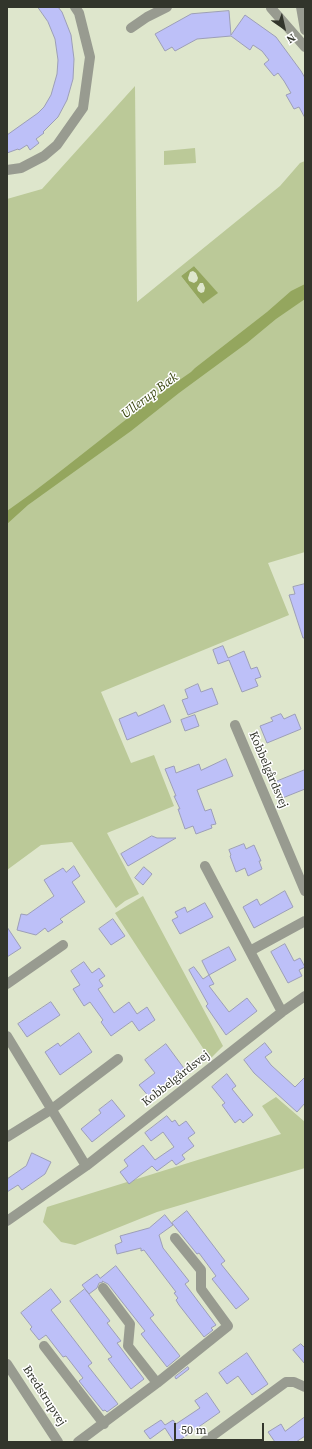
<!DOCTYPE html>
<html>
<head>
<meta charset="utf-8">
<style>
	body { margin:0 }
	#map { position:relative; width:312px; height:1449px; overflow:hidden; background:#dee6cc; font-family:"Source Serif 4",serif }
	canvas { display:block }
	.frame { position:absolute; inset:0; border:8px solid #32352b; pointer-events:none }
	.north { position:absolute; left:264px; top:8px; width:40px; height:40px; -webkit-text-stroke:3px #fff; paint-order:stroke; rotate:146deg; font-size:11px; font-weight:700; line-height:16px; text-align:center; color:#32352b }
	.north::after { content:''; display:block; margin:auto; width:14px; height:18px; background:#32352b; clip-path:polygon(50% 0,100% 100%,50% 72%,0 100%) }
	.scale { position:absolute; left:174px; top:1423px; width:90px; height:18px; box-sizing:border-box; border:2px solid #32352b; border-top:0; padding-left:5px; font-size:12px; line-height:14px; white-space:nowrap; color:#32352b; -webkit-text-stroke:3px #fff; paint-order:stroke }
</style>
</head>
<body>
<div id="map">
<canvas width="312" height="1449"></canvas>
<div class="frame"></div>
<div class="north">N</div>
<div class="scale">50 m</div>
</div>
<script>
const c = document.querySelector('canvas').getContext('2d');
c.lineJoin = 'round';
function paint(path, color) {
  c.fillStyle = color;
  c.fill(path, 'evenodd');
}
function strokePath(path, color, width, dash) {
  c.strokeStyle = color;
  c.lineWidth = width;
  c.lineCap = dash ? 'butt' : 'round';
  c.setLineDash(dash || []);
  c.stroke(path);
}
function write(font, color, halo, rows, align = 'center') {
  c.font = font + ' "Source Serif 4",serif';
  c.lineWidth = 3;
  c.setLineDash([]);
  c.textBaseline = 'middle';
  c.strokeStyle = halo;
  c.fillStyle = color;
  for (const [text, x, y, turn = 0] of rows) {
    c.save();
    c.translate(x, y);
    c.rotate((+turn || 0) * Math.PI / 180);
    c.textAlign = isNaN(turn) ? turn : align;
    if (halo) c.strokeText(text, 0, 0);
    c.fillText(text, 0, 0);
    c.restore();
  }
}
paint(new Path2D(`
	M135,86l2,216 143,-116 20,-23 5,-2v391l-37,11 21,52 -188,77 30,71 23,-8 20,51 -67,27 32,61 -14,7 -9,7 -44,-66 -31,3 -34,25v-671l35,-10zM194,266l23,27 -14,11 -22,-28z
	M195,148l1,15 -32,2v-14z
	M143,896l80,150 -13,13 -95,-146z
	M276,1097l29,25v46l-148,44 -82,33 -14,-3 -18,-20 4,-15 234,-73 -19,-28z`), '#bbc998');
paint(new Path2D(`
	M194,266l24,27 -15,11 -22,-28zM193,271l3,2 2,5 -1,3 -3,2 -5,-2 -1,-3 2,-6zM200,283h3l2,5 -1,4 -3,1 -3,-2 -1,-3z
	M305,284v15l-29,20 -29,24 -68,50 -48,38 -103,74 -21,19v-13c63,-44 120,-96 184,-139l4,-4 72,-56 24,-21z`), '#94a65e');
const building = new Path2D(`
	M38,7h20l4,5 9,23 3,24 -1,20 -6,21 -9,17 -15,15 1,1 -8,6 3,4 -9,7 -3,-5 -8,5 -1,-1 -11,4v-18l31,-22 6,-6 7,-12 6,-21 1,-14 -3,-21 -7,-17z
	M229,11l2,24 14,-20 31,22 25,34 4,7v40l-6,-11 -5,2 -8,-14 5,-2 -7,-12 -6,-8 -4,3 -10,-12 5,-4 -7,-9 -9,-6 -3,5 -19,-14 -34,3 -22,12 -3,-4 -7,4 -10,-17 36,-20z
	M305,584v54h-2l-14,-43 6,-1 -2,-7z
	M223,646l5,12 16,-7 7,18 6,-2 4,10 -6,2 3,7 -16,6 -13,-32 -11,4 -5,-14z
	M198,684l3,8 11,-4 6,16 -30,11 -6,-15 6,-2 -3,-8z
	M164,705l7,17 -44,18 -8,-21 17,-7 2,4z
	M281,714l3,5 11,-5 6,15 -34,14 -7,-17 13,-5 -2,-3z
	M195,715l4,11 -14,5 -4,-11z
	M226,759l7,17 -36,14 8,21 6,-2 5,15 -5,1 1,3 -16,6 -3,-8 -8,3 -7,-20h2l-6,-13h2l-11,-27 9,-3 2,7 23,-9 2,6z
	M305,770v19l-25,10 -7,-16z
	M152,836l5,2h19l-48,28 -7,-12z
	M244,844l2,5 8,-4 7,16h-2l3,8 -14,7 -3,-8 -9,4 -6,-16 1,-1 -2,-5z
	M74,866l6,10 -8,6 13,20 -25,17 3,3 -15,10 -3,-4 -9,7 -19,-5 4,-16 6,1 27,-19 -10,-16 19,-12 3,4z
	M144,867l8,7 -9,11 -8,-7z
	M285,891l8,16 -39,21 -11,-21 14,-8 3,6z
	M205,903l8,14 -33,17 -8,-14 6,-3 -3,-5 10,-5 2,5z
	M113,919l12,17 -14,9 -12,-16z
	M7,927l14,21 -14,9z
	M285,944l9,17 6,-3 5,9 -6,3 3,6 -14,7 -17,-31z
	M229,947l7,13 -27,15 -7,-14z
	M84,962l8,11 7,-5 6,8 -6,4 4,6 -5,3 16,24 15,-11 8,12 10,-7 8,13 -16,11 -7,-10 -21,15 -10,-14 2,-2 -13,-18 -6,4 -11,-17 7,-4 -9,-14z
	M194,967l9,12 6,-4 5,9 -5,2 20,26 18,-14 10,13 -31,24 -20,-29 2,-2 -19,-34z
	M51,1002l9,13 -33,22 -9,-13z
	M79,1033l13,19 -32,23 -15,-23 13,-9 2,3z
	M265,1043l7,9 -7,5 6,8 24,22 10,-10v26l-8,9 -43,-39 -10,-13z
	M166,1044l20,27 -36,27 -11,-13 16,-12 -10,-13z
	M227,1074l9,12 -4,3 21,26 -10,8 -3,-4 -5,4 -13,-18 3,-2 -13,-16z
	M112,1100l13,16 -33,26 -11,-13 20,-16 -2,-3z
	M167,1116l5,6 3,-2 4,6 7,-5 9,12 -7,5 6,8 -12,9 3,4 -9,6 -4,-5 -15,11 -5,-5 -23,18 -9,-12 8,-6 -4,-6 19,-15 12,15 19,-13 -11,-15 -12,9 -6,-8z
	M32,1153l19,9 -6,12 -23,16 -4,-5 -11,7v-13l19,-13z
	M187,1211l38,50 -4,3 28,35 -13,10 -24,-30 4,-3 -17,-23 -2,1 -25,-31z
	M165,1215l8,10 -14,10 4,13 26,33 -4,3 31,41 -5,3 2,2 -9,7 -25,-32 -3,-5 2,-2 -4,-5 2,-1 -32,-42 -3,1v-3l-24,6 -2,-9 7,-3 -2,-6 29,-8z
	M116,1266l38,49 -4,3 30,38 -13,11 -26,-33 4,-3 -37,-47 -6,-3 1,1 -4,1 -2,5 -8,6 -7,-9 15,-11 3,4z
	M51,1289l10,13 -10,8 41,53 -4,3 30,38 -11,8 -2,-2 -2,1 -24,-30 4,-3 -17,-22 -3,1 -17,-22 -7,5 -9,-11 2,-2 -11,-14z
	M85,1289l25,32 -3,2 14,18 -4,2 27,36 -13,10 -23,-30 4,-2 -4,-5 -38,-51z
	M301,1344l4,4v16l-12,-14z
	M247,1353l21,31 -16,11 -14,-19 -11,8 -8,-11z
	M188,1367l1,2 -13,10 -1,-2z
	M207,1393l13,19 -43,30h-3l-9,-14 -15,11 -6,-8 17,-11 4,5 8,-5 3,4 24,-16 -5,-7z
	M305,1417v19l-9,6h-21l-7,-10 13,-8 4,7z`);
paint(building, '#bdc0f8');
strokePath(building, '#9c9eb7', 1);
strokePath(new Path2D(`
	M301,7l4,23
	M271,8l34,39
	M131,28l16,-11 20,-10
	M7,170l14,-2 23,-12 13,-11 26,-37 7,-51 -11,-44 -4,-6
	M235,725l70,166
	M205,866l77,146
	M250,951l55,-30
	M7,984l56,-39
	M7,1036l79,130
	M7,1137l45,-28 66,-50
	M7,1221l79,-55 196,-154 23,-16
	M103,1288l27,36 -2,22 29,37
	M44,1346l60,78
	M7,1364l51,78
	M78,1442l79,-59 71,-57 -27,-37v-19l-26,-32
	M204,1442l82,-60h8l11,5`), '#989b90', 10);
write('12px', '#32352b', '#fff', [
	["Kobbelgårdsvej",268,770,67],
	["Kobbelgårdsvej",176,1079,-38],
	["Bredstrupvej",44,1396,57]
]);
write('italic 13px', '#3b4711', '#fff', [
	["Ullerup Bæk",150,396,-37]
]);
</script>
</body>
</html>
